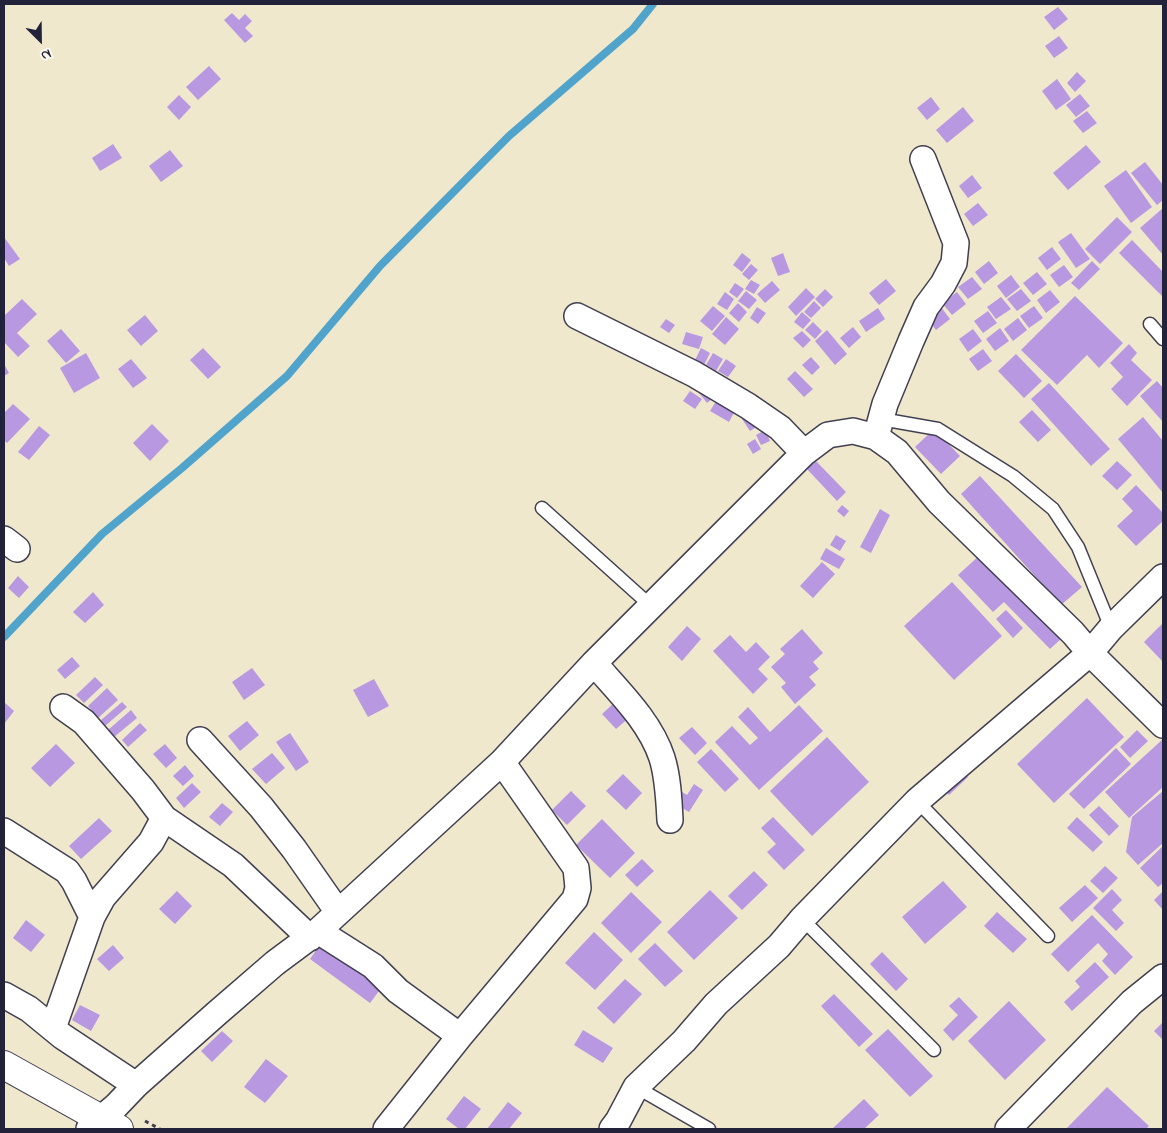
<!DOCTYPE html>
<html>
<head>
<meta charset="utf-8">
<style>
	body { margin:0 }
	#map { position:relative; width:1167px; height:1133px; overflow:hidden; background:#efe8cd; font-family:"Indie Flower",sans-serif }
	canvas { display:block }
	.frame { position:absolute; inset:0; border:5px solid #22223b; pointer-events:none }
	.north { position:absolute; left:15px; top:15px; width:50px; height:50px; -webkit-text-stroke:4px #fbf7ec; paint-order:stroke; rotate:157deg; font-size:14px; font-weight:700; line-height:20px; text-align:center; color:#22223b }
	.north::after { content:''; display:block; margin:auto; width:18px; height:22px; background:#22223b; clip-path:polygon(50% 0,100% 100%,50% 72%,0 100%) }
</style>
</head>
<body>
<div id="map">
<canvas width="1167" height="1133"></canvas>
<div class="frame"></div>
<div class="north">N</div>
</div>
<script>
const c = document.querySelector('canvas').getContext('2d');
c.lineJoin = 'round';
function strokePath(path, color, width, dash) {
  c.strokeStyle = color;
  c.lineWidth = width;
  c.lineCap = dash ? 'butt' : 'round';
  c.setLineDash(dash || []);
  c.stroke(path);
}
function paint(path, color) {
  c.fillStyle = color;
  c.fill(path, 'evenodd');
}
strokePath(new Path2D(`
	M4,637l98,-103 80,-66 105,-92 93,-110 129,-130 124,-107 20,-25`), '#50a4cc', 8);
paint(new Path2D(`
	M1058,7l10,12 -14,11 -10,-13z
	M232,13l7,7 6,-6 7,7 -7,7 8,8 -8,7 -21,-23z
	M1059,36l9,12 -14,10 -9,-12z
	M209,66l12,13 -23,21 -12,-13z
	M1077,72l9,9 -11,11 -8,-9z
	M1057,79l14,20 -15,11 -14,-19z
	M1080,94l10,12 -14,11 -10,-12z
	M179,95l12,12 -12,13 -12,-13z
	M931,97l9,12 -13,11 -10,-12z
	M963,107l11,14 -27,22 -11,-13z
	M1087,111l10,12 -14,10 -10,-12z
	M113,144l9,14 -22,13 -8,-13z
	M1086,145l15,17 -33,28 -15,-17z
	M170,150l13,16 -22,16 -12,-16z
	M1145,162l18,23v15l-6,5 -26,-32z
	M1126,170l26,37 -21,16 -27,-37z
	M972,175l10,13 -14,10 -9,-12z
	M978,203l10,12 -15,11 -9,-12z
	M1163,208v47l-23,-27z
	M1117,217l15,15 -32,32 -15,-15z
	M1071,233l19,26 -14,9 -18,-26z
	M4,237l16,22 -11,7 -5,-8z
	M1132,240l31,32v25l-44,-44z
	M1052,247l9,12 -14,11 -9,-12z
	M742,253l9,7 -9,12 -9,-7z
	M783,253l7,19 -12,4 -7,-18z
	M989,261l9,12 -14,11 -9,-12z
	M1092,261l8,8 -21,21 -8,-7z
	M751,264l7,6 -9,10 -7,-6z
	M1064,265l9,12 -14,10 -9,-12z
	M1037,272l10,12 -14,11 -10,-12z
	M1011,275l9,12 -14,11 -9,-12z
	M972,277l10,12 -14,10 -10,-12z
	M886,279l10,12 -17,14 -10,-12z
	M751,280l9,5 -6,9 -9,-5z
	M772,281l8,9 -15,13 -8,-9z
	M735,283l9,6 -7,9 -8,-6z
	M806,288l9,9 -19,19 -8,-9z
	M825,289l8,8 -10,10 -8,-8z
	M1021,289l10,12 -14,10 -10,-12z
	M1050,290l10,12 -14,11 -9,-13z
	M746,291l11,9 -8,9 -11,-8z
	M725,292l9,7 -7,11 -10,-6z
	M957,292l9,12 -14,11 -10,-12z
	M1075,296l48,47 -24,25 -12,-13 -30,30 -36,-35z
	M1001,297l10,12 -15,10 -9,-12z
	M22,299l15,15 -20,19 13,13 -12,11 -14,-15v-26z
	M814,301l7,7 -10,10 -7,-6z
	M738,303l9,9 -8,10 -10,-9z
	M713,306l12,10 -13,15 -12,-10z
	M1034,306l9,12 -14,10 -9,-12z
	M757,307l9,6 -8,11 -8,-6z
	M941,307l9,12 -14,11 -9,-12z
	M878,308l7,11 -19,13 -7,-11z
	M988,311l9,12 -14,10 -9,-12z
	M802,312l9,8 -8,9 -9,-7z
	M145,315l13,16 -17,15 -14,-16z
	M726,317l13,12 -14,16 -13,-11z
	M1018,318l9,12 -14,11 -9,-12z
	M666,319l9,6 -6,8 -9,-6z
	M813,322l9,9 -7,8 -10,-9z
	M853,327l8,10 -12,11 -9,-10z
	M1000,328l9,13 -14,10 -9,-12z
	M61,329l19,22 -14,12 -19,-22z
	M973,329l9,12 -14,11 -9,-13z
	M827,330l20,24 -12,11 -20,-24z
	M802,331l9,9 -8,8 -10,-10z
	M686,332l17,5 -4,12 -17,-5z
	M1129,344l8,9 -6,7 21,20 -25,26 -16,-17 12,-12 -13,-14z
	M203,348l18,19 -13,12 -18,-19z
	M701,348l9,5 -6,12 -9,-5z
	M983,349l9,12 -14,10 -9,-12z
	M86,353l14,25 -26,15 -14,-25z
	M713,353l10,6 -7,12 -10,-6z
	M1016,354l26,27 -18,17 -26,-27z
	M811,357l9,10 -8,8 -10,-10z
	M131,359l16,19 -14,10 -15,-19z
	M726,359l10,7 -8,11 -10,-6z
	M4,364l5,9 -5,3z
	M795,371l18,18 -9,8 -17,-18z
	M1157,381l6,7v34l-23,-26z
	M1049,383l61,66 -19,17 -60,-67z
	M708,385l9,10 -10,8 -8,-10z
	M690,391l12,8 -7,10 -12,-8z
	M718,398l18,11 -7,13 -19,-11z
	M13,404l17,15 -23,24 -3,-3v-27z
	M1032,410l19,20 -13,12 -19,-20z
	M753,412l8,12 -11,7 -8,-12z
	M1143,417l20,24v52l-45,-54z
	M152,424l17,17 -19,20 -17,-18z
	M39,426l11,9 -21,25 -11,-8z
	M934,429l26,27 -19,18 -26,-27z
	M765,430l5,11 -9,4 -5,-10z
	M755,439l6,10 -8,5 -6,-10z
	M815,460l31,32 -9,9 -31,-33z
	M1117,461l15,14 -15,15 -15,-14z
	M980,476l102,111 -21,18 -100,-111z
	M1136,485l27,28v8l-27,25 -19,-20 16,-15 -11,-12z
	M842,505l7,6 -5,6 -7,-6z
	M880,509l10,6 -19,38 -11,-6z
	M836,535l10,6 -6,10 -10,-6z
	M826,548l19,11 -6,10 -19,-10z
	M981,554l81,84 -12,11 -46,-47 -11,10 -35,-37z
	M822,562l13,12 -22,24 -13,-12z
	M18,576l11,11 -10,11 -11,-10z
	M952,582l50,54 -48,44 -50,-54z
	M93,592l11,13 -19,18 -12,-11z
	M1006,610l17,18 -10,10 -17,-19z
	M1163,623v39l-19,-20z
	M687,626l14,13 -19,22 -14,-14z
	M802,629l21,24 -10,9 6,7 -10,8 7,8 -21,19 -14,-17 5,-4 -15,-16 14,-13 -5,-5z
	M730,635l16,17 10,-10 14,15 -12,12 10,10 -15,15 -40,-43z
	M72,657l8,9 -15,13 -8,-9z
	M252,668l13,17 -21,15 -12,-18z
	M95,677l8,8 -19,18 -8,-8z
	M374,679l15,27 -21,11 -15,-27z
	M107,688l11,12 -20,18 -10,-12z
	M1087,698l37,39 -70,66 -37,-39z
	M4,702l10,9 -10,13z
	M122,702l5,5 -22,19 -4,-6z
	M615,702l15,15 -14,12 -14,-15z
	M799,705l24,26 -64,59 -44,-48 17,-16 18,19 8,-7 -20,-21 10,-10 22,25z
	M131,710l6,8 -23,19 -6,-7z
	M247,721l12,14 -19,16 -12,-15z
	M140,723l7,7 -19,17 -6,-7z
	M692,727l15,16 -12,12 -16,-17z
	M1137,730l11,11 -18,17 -10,-11z
	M290,733l19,29 -13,9 -20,-29z
	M827,737l42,45 -57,54 -42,-45z
	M1163,739v48l-34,31 -24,-26z
	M56,744l19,19 -25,24 -19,-19z
	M165,744l12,14 -11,10 -13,-14z
	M1116,748l15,16 -47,45 -15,-15z
	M711,749l28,30 -14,13 -28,-30z
	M272,753l13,15 -19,16 -14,-15z
	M185,765l9,11 -11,10 -10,-10z
	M958,767l10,10 -19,18 -10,-11z
	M623,774l19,19 -16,17 -20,-19z
	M192,783l9,9 -17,16 -8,-10z
	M694,784l9,6 -14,22 -17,-10 7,-12 8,5z
	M571,791l15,15 -19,19 -15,-15z
	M1163,791v52l-25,22 -12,-13 6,-35z
	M222,803l11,9 -13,14 -11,-9z
	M1099,806l20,20 -10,10 -20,-21z
	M773,817l32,33 -21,20 -17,-18 9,-8 -15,-16z
	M1077,817l26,25 -10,10 -26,-24z
	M99,818l13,13 -31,28 -12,-13z
	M602,819l33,34 -25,25 -34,-33z
	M1163,846v37l-5,4 -18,-19z
	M642,859l12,12 -17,16 -12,-12z
	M1105,866l13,12 -15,15 -13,-12z
	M754,871l14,14 -26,25 -14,-14z
	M943,881l24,26 -42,37 -23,-27z
	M1085,885l13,13 -26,24 -13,-14z
	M1112,889l10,11 -10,10 12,13 -8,8 -23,-23z
	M710,890l28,28 -44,42 -27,-28z
	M177,891l15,15 -17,18 -16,-15z
	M1163,891v19l-9,-10z
	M631,892l31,30 -31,31 -30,-30z
	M997,912l30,27 -14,14 -29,-27z
	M1092,915l41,42 -18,18 -13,-14 6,-7 -10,-11 -30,29 -17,-18z
	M26,920l19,15 -14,17 -18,-14z
	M594,932l29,28 -28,30 -30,-27z
	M322,942l60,45 -12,16 -60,-44z
	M655,943l28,28 -18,16 -27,-28z
	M113,945l11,13 -15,13 -12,-12z
	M882,952l26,27 -12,12 -26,-27z
	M1095,962l14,15 -37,34 -8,-9 16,-15 -5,-6z
	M625,979l17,15 -28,30 -17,-16z
	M834,994l39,40 -14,13 -38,-41z
	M959,997l19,20 -25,24 -10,-11 15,-15 -9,-9z
	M1009,1001l37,39 -41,40 -37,-39z
	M80,1005l20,10 -9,16 -19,-11z
	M1163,1022v18l-9,-9z
	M888,1029l45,47 -23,21 -45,-47z
	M583,1030l30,18 -10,15 -29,-18z
	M222,1031l11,10 -21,21 -11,-11z
	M266,1059l22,17 -23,27 -21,-16z
	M1107,1087l42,39 -3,3h-80z
	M464,1096l17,13 -16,20h-6l-13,-10z
	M864,1099l15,16 -15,14h-29l-2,-1z
	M508,1102l14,11 -13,16h-22z`), '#b898e1');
const service = new Path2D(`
	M1150,324l13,15
	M881,419l57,10 75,47 40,33 25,38 33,81
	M542,508l109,98
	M917,801l131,135
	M802,919l132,131
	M636,1087l73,42`);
const minor = new Path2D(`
	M577,316l117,58 54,32 32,22 24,25
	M876,437l9,-33 26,-63 15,-34 17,-23 11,-21 2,-20 -33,-84
	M4,539l13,10
	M594,663c24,28 56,58 68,95 6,19 7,42 8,62
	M63,707l21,15 59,68 21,28 69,47 77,73
	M200,740l61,67 33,42 44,63
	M4,831l63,40 7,10 18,36
	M318,931l55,35 25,25 62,45 -74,93
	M4,995l25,14 33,27 74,49
	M53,1028l39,-111 11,-20 48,-55 13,-24
	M460,1036l115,-137 3,-11 -2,-20 -74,-106
	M89,1129l27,-23 20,-21 80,-71 59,-51 43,-32 184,-169 92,-99 210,-210 24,-18 25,-4 23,6 21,15 42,50 134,131 17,20 73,72
	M612,1129l6,-8 18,-34 48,-46 32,-37 63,-58 23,-27 115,-118 173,-148 21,-25 52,-51
	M1008,1129l124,-127 31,-25`);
const secondary = new Path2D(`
	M4,1065l115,64`);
strokePath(service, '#414051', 15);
strokePath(minor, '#414051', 28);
strokePath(secondary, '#414051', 30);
strokePath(new Path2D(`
	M145,1121l15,8`), '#414051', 3, [4, 4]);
strokePath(service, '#fff', 12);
strokePath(minor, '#fff', 25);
strokePath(secondary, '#fff', 28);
</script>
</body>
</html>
